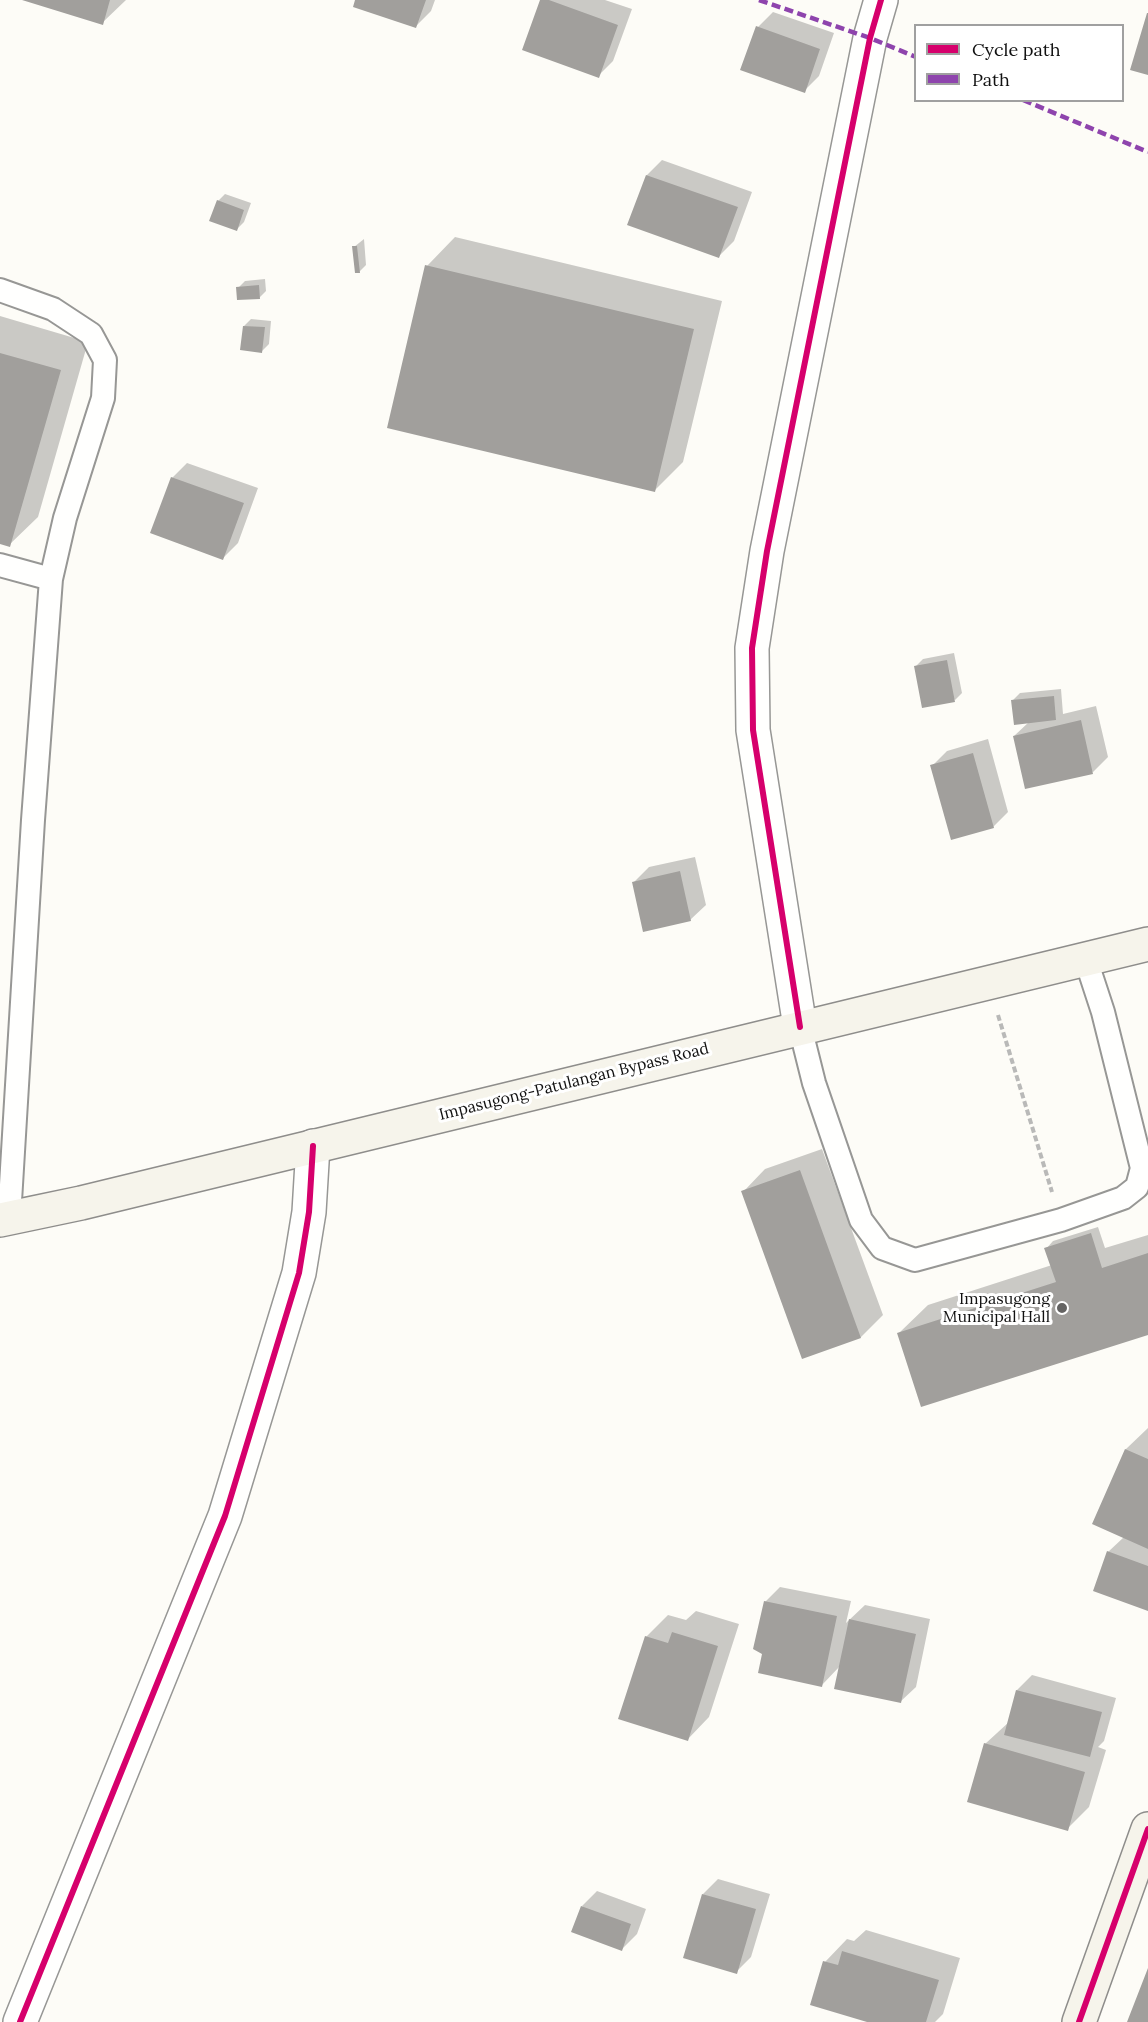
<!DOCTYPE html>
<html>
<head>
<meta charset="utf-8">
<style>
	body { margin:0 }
	#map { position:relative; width:1148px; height:2022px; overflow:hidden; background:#fdfcf7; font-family:Lora,serif }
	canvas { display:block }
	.legend { position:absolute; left:914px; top:24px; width:210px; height:78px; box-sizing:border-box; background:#fff; border:2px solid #a0a0a0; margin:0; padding:8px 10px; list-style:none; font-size:18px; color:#111 }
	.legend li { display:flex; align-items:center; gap:12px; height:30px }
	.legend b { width:30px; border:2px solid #a0a0a0 }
</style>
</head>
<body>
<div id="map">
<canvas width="1148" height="2022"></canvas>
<ul class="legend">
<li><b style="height:8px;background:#d6006c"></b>Cycle path</li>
<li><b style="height:8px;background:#8e44ad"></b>Path</li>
</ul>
</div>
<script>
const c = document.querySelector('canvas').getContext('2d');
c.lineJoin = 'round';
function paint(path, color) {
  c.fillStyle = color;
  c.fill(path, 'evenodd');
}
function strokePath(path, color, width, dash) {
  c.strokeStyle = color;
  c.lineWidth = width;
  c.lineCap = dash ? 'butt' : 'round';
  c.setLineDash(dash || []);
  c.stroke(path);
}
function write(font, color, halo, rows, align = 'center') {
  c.font = font + ' Lora,serif';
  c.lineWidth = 6;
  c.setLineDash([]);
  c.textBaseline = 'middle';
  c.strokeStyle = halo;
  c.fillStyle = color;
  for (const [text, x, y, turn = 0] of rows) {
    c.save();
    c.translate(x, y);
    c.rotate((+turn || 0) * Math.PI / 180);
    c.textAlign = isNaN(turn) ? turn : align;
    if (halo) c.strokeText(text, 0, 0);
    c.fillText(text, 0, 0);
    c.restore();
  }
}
paint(new Path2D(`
	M25,0h101l-24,23z
	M357,0h78l-4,11 -15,15z
	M541,0h64l27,9 -19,52 -15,15z
	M773,12l61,21 -15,43 -15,15 -62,-22 16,-42z
	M662,160l90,32 -18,49 -15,15 -90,-32 18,-49z
	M225,194l26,9 -7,19 -7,7 -19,-28z
	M455,237l267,64 -39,161 -28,28 -228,-224z
	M364,239l2,26 -7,7 -5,-25z
	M265,279l1,12 -7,7 -21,-10 7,-7z
	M0,316l88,26 -50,175 -29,28 -9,-2z
	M251,319l20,2 -2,23 -7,7 -18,-25z
	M187,463l71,25 -20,55 -15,15 -51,-80z
	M954,653l8,40 -7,7 -39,-34 7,-7z
	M1061,689l2,25 33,-8 12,51 -15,15 -79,-36 15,-14 -16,-22 7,-7z
	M988,739l20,73 -15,15 -61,-61 15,-15z
	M695,857l11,48 -16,15 -56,-38 15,-15z
	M822,1149l61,166 -22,22 -58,20 -60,-165 22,-23z
	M1098,1227l7,21 43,-13v98h-249l29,-28 124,-40 -6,-16 7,-8z
	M1148,1428v182l-40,-58 16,-15 -30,-14 32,-74z
	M780,1587l71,14 -5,22 19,-18 65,14 -14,68 -16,15 -60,-36 -18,19 -59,-32 2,-51z
	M696,1611l43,13 -30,93 -22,23 -41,-103 22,-22 18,5z
	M1032,1675l84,23 -12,43 -6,6 8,3 -17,57 -22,22 -82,-85 24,-22 8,-32z
	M718,1879l52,15 -19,63 -15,15 -33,-78z
	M597,1891l49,18 -9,25 -15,15 -40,-43z
	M866,1930l94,28 -17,56 -8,8h-63l-47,-60 22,-23 7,2z`), '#0003');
paint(new Path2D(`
	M22,0h88l-7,25z
	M355,0h71l-10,28 -63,-21z
	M540,0h9l69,25 -19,53 -77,-28z
	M1147,13h1v62l-18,-5z
	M756,26l64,23 -15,44 -65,-23z
	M646,175l92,32 -19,51 -92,-33z
	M217,200l27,10 -7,21 -28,-10z
	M352,246h5l3,27h-5z
	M425,265l269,64 -39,163 -268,-64z
	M259,285l1,14 -23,1 -1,-13z
	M243,326l22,1 -3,26 -22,-3z
	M0,353l61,17 -51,177 -10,-3z
	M171,477l73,26 -21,57 -73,-27z
	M947,660l8,42 -33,6 -8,-42z
	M1054,696l2,24 -42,5 -3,-25z
	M1081,720l12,54 -68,15 -12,-53z
	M973,753l21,75 -43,12 -21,-75z
	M680,871l11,50 -48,11 -11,-50z
	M800,1170l61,168 -59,21 -61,-168z
	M1091,1233l11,35 46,-15v82l-227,72 -24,-74 159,-51 -12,-34z
	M1125,1449l23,10v90l-56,-25z
	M1107,1551l41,15v45l-55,-20z
	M764,1601l73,15 -15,71 -64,-14 4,-19 -9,-5z
	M849,1619l67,15 -15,69 -67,-14z
	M672,1632l46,14 -30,95 -70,-22 27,-83 23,7z
	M1016,1690l86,22 -12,45 -86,-22z
	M984,1743l101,29 -17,59 -101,-29z
	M702,1894l54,15 -19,65 -54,-16z
	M581,1906l50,18 -9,27 -51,-19z
	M842,1951l97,29 -13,42h-59l-57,-17 13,-44 15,4z
	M1148,1968v54h-21z`), '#a19f9c');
const lane = new Path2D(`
	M0,290l53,19 38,25 14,26 -2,38 -38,120 -14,61 -18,241 -24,398
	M0,565l51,14
	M800,1027l14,56 47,137 21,28 33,12 146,-40 62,-22 14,-11 5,-19 -39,-156 -17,-52`);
const street = new Path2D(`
	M800,1027l-47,-297 -1,-82 15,-97 103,-513 11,-38
	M20,2022l205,-506 74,-243 10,-61 4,-66`);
const secondary = new Path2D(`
	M0,1220l81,-17 1067,-259
	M1079,2022l69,-193`);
strokePath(lane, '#979795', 26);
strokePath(street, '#979795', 36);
strokePath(secondary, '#8e8d8b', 36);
strokePath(new Path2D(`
	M998,1015l54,177`), '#b9b9b8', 4, [6, 3]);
strokePath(lane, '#fffffe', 22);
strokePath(street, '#fffffe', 33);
strokePath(secondary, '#f6f4eb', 33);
strokePath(new Path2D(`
	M759,0l111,38 46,19
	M1023,100l125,52`), '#8e44ad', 4.5, [9, 4.5]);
strokePath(new Path2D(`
	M800,1027l-47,-297 -1,-82 15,-97 103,-513 11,-38
	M20,2022l205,-506 74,-243 10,-61 4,-66
	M1079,2022l69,-193`), '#d6006c', 6);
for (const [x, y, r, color] of [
	[1062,1308,6,"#646362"]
]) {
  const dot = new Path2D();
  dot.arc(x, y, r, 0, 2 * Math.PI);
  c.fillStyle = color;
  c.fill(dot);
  strokePath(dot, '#fff', 2);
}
write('16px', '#111', '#fff', [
	["Impasugong-Patulangan Bypass Road",574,1082,-14]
]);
write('16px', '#111', '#fff', [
	["Impasugong",1050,1299],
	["Municipal Hall",1050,1317]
], 'right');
</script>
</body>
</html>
